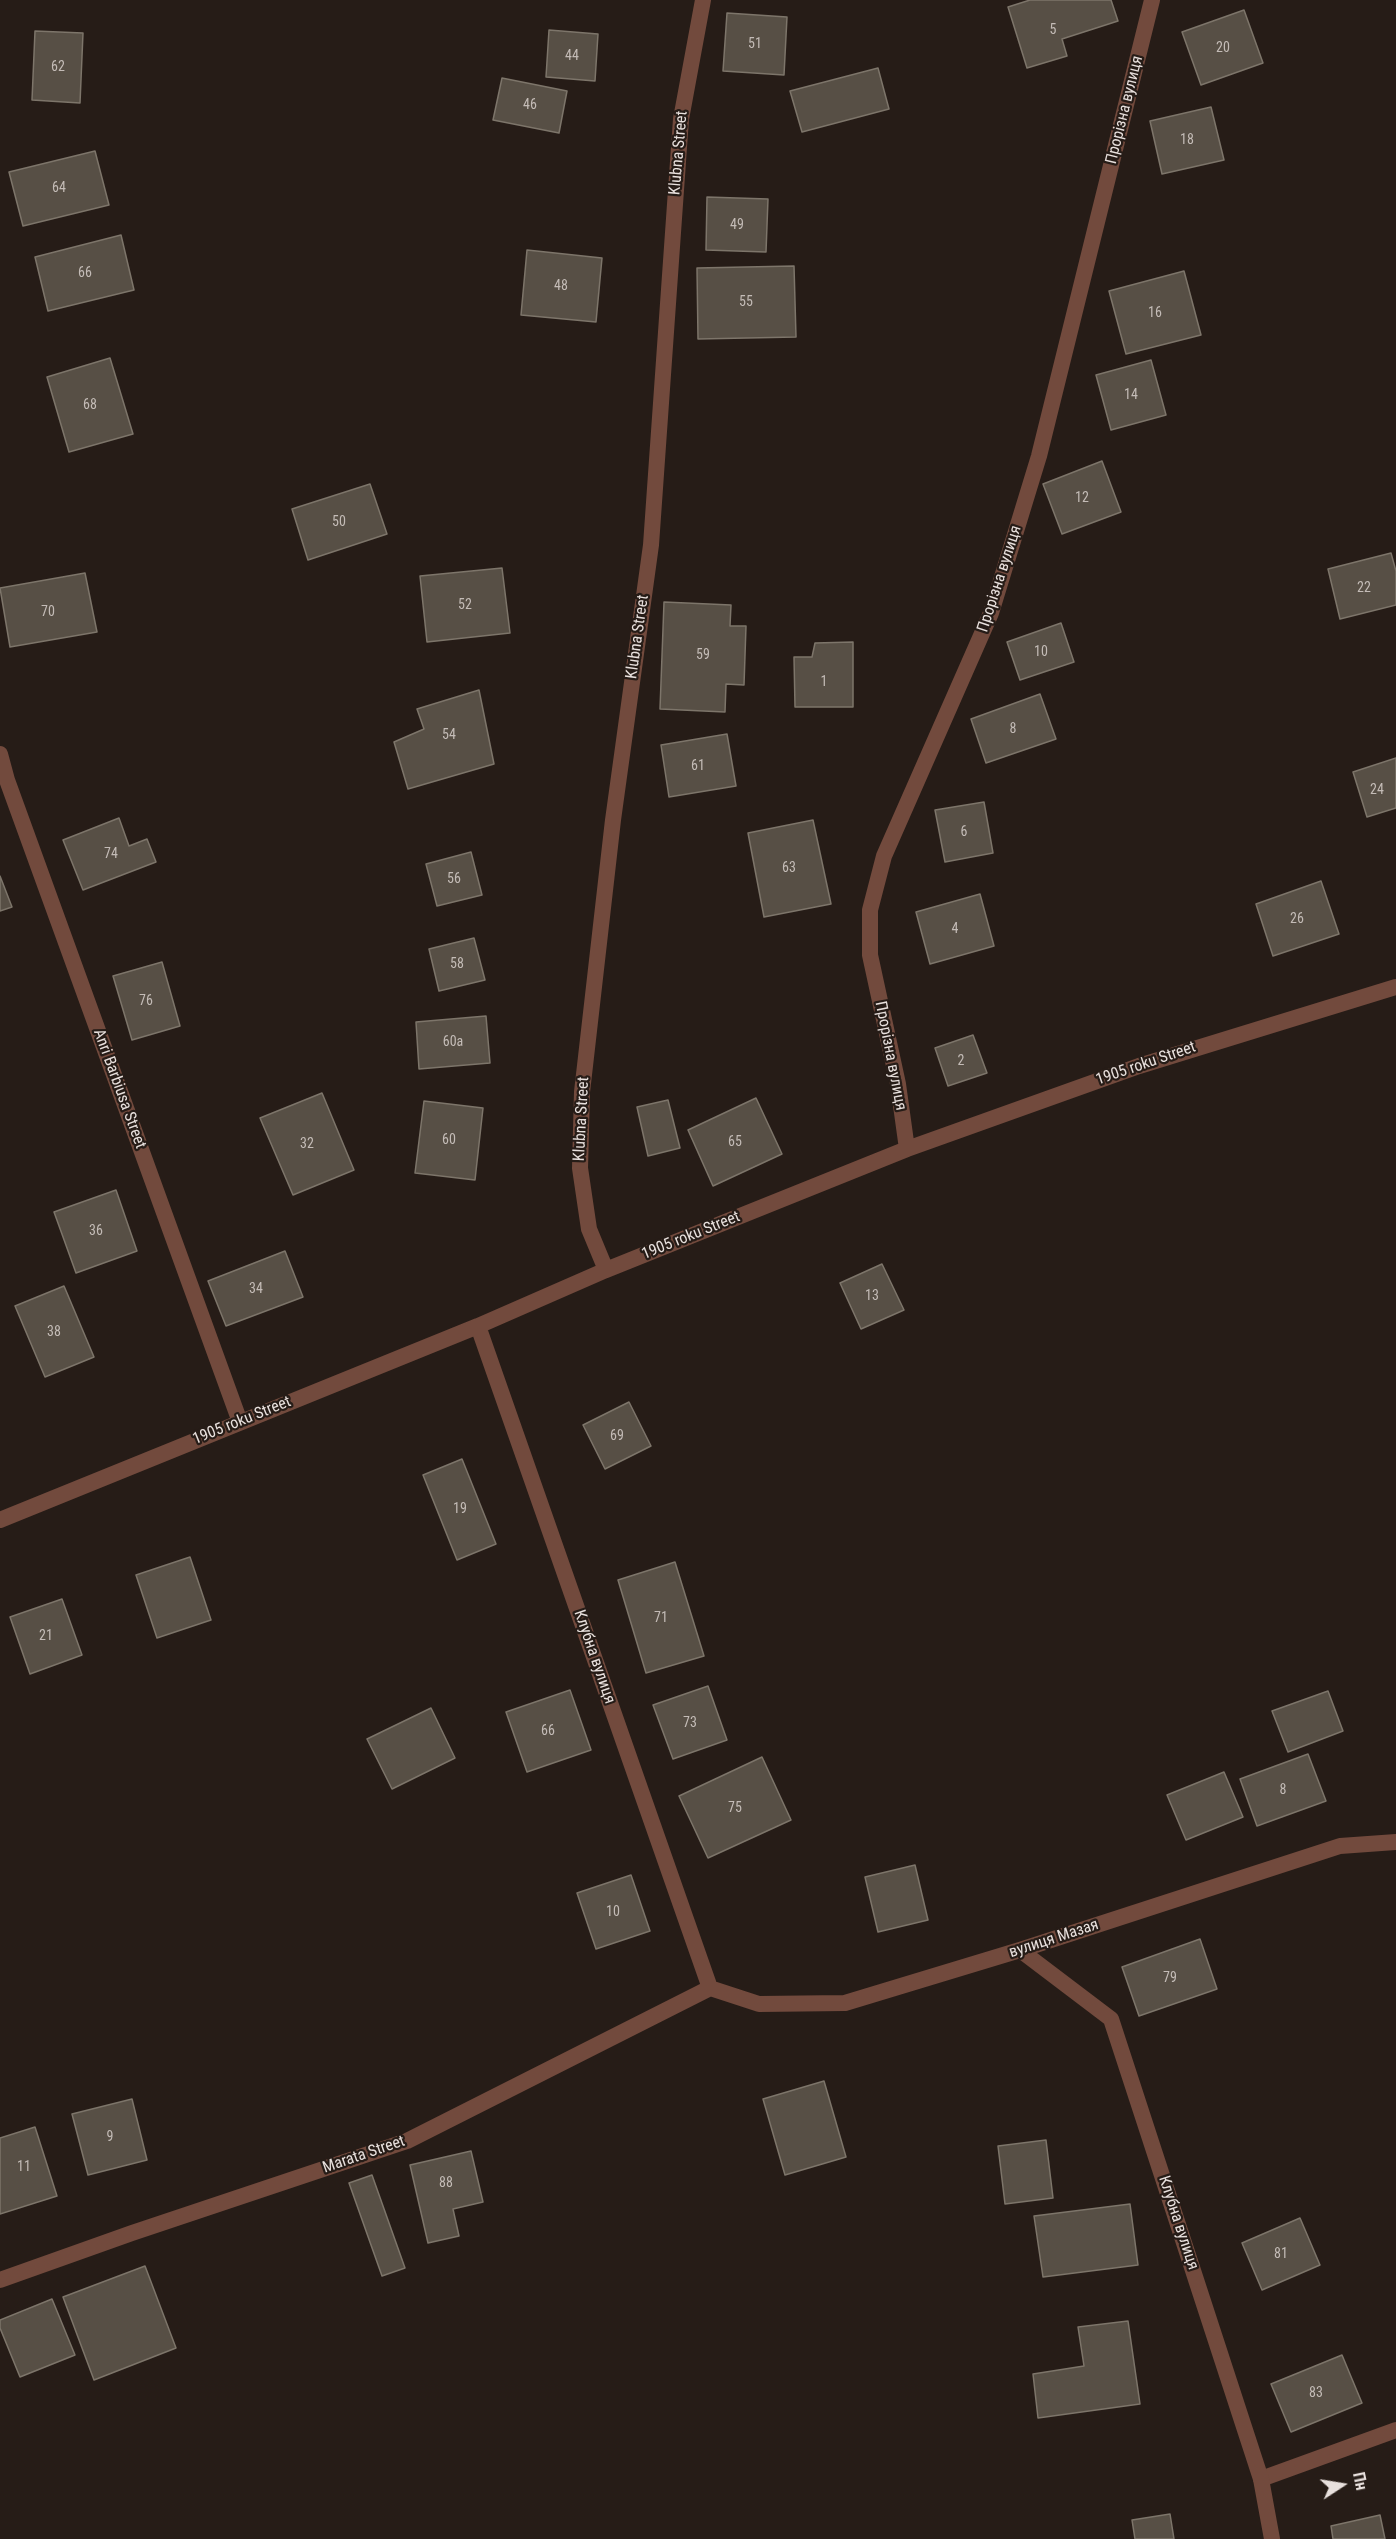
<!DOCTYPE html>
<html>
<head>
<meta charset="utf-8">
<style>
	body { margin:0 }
	#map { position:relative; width:1396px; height:2539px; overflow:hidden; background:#261c17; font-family:"Roboto Condensed",sans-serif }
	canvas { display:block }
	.north { position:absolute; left:1312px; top:2455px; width:60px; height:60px; -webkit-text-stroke:4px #261c17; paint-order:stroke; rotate:78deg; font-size:16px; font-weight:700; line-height:24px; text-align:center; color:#e8e0dd }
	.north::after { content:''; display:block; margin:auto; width:21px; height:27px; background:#e8e0dd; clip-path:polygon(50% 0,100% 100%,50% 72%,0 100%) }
</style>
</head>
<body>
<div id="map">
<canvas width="1396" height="2539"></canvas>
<div class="north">Пн</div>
</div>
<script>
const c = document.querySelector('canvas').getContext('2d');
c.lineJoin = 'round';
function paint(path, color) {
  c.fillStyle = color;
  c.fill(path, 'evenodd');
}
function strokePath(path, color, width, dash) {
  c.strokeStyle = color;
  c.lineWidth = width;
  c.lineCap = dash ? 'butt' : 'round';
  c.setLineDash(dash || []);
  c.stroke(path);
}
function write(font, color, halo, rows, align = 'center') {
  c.font = font + ' "Roboto Condensed",sans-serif';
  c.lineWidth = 4.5;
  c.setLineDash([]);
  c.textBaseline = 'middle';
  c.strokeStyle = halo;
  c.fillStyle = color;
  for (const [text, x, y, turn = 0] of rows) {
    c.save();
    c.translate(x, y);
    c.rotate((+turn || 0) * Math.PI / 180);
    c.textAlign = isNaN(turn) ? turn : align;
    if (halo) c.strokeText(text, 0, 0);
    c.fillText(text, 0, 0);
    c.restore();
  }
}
const building = new Path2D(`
	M1030,0h81l7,21 -56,18 5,17 -40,12 -19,-61z
	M1244,10l19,53 -62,22 -19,-53z
	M727,13l60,4 -3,58 -61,-4z
	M549,30l49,4 -3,47 -49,-4z
	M35,31l48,2 -3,70 -48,-3z
	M878,68l11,41 -87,23 -12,-41z
	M502,78l65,13 -8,42 -66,-13z
	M1211,107l13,53 -62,14 -12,-53z
	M95,151l14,54 -86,21 -14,-54z
	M707,197l61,2 -2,53 -60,-2z
	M121,235l13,55 -86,21 -13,-54z
	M527,250l75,8 -6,64 -75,-7z
	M794,266l2,71 -98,2 -1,-71z
	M1184,271l17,64 -75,19 -17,-63z
	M110,358l23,76 -64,18 -22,-75z
	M1151,360l15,55 -55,15 -15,-55z
	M1102,461l19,51 -59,22 -19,-50z
	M370,484l17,50 -79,26 -16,-51z
	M1391,553l5,18v34l-56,14 -12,-50z
	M502,568l8,65 -83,9 -7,-66z
	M85,573l12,59 -87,15 -10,-59z
	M664,602l67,3 -1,21h16l-2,59 -18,-1 -1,28 -65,-3z
	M1061,623l13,39 -54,18 -13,-38z
	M853,642v65h-58l-1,-50h18l3,-14z
	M479,690l15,74 -86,25 -14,-47 30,-13 -7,-20z
	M1040,694l16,45 -70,24 -15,-44z
	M727,734l9,52 -67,11 -8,-52z
	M1396,758v50l-29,9 -14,-45z
	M984,802l9,51 -48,9 -10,-52z
	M119,818l10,28 18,-7 9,23 -73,28 -20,-50z
	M813,820l18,84 -67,13 -16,-84z
	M471,852l11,43 -45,11 -11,-42z
	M0,876l12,31 -12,4z
	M1321,881l18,53 -66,22 -17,-52z
	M980,894l14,52 -64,18 -14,-52z
	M474,938l11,42 -46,11 -10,-42z
	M162,962l18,64 -48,14 -19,-64z
	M486,1016l4,47 -71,6 -3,-47z
	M973,1035l14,38 -39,13 -13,-38z
	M322,1093l32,77 -61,25 -33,-77z
	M756,1098l26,56 -69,32 -25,-56z
	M668,1100l12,48 -32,8 -11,-49z
	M424,1101l59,7 -8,72 -60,-7z
	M116,1190l21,61 -61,22 -22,-61z
	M285,1251l18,46 -77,29 -18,-45z
	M882,1264l22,46 -43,19 -21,-46z
	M64,1286l30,71 -49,20 -30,-71z
	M629,1402l22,44 -46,23 -22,-44z
	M462,1459l34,85 -39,16 -34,-85z
	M190,1557l21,63 -54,18 -21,-63z
	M675,1562l29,94 -58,17 -28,-93z
	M62,1599l20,56 -52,19 -20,-57z
	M708,1686l19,54 -54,19 -20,-54z
	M570,1690l21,60 -64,22 -21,-60z
	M1328,1691l15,40 -55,21 -16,-41z
	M431,1708l24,50 -63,31 -25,-50z
	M1308,1754l18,47 -69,25 -17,-47z
	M762,1757l29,63 -83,38 -29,-62z
	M1224,1772l19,45 -57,23 -19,-45z
	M915,1865l13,55 -50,12 -13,-55z
	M631,1875l19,56 -54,18 -19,-56z
	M1200,1939l17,50 -78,27 -17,-49z
	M824,2081l22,76 -61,18 -22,-76z
	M132,2099l15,61 -59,15 -16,-61z
	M35,2127l22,69 -57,18v-76z
	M1046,2140l7,58 -48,6 -7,-58z
	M471,2151l12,51 -30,7 6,27 -31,7 -18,-78z
	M372,2175l33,93 -23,8 -33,-93z
	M1130,2204l8,61 -95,12 -9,-61z
	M1300,2218l20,47 -58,25 -20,-47z
	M145,2266l31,82 -82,32 -31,-83z
	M52,2299l23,56 -55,22 -20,-49v-8z
	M1128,2321l12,83 -102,14 -5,-44 51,-8 -6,-39z
	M1342,2355l20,48 -71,29 -20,-48z
	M1170,2514l4,25h-39l-3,-19z
	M1380,2515l5,24h-52l-2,-13z`);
paint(building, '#574f45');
strokePath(building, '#7d756a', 1.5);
strokePath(new Path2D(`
	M1261,2479l135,-49`), '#724a3d', 16);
strokePath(new Path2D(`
	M0,754l7,26 233,642
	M907,1149l-9,-65 -28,-129v-45l14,-54 107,-243 48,-157 113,-456
	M606,1270l-17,-41 -9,-61 2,-76 31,-272 38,-275 30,-426 22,-119
	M478,1326l232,662
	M0,1520l478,-194 128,-56 301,-121 232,-83 257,-79
	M1020,1950l91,69 150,460 11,60
	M710,1988l49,16 86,-1 175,-53 320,-104 56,-4
	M0,2280l132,-47 275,-92 303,-153`), '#724a3d', 16);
write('14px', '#c4bcb7', null, [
	["5",1053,30],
	["51",755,44],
	["20",1223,48],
	["44",572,56],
	["62",58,67],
	["46",530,105],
	["18",1187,140],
	["64",59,188],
	["49",737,225],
	["66",85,273],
	["48",561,286],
	["55",746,302],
	["16",1155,313],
	["14",1131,395],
	["68",90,405],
	["12",1082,498],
	["50",339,522],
	["22",1364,588],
	["52",465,605],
	["70",48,612],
	["10",1041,652],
	["59",703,655],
	["1",824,682],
	["8",1013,729],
	["54",449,735],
	["61",698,766],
	["24",1377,790],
	["6",964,832],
	["74",111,854],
	["63",789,868],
	["56",454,879],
	["26",1297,919],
	["4",955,929],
	["58",457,964],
	["76",146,1001],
	["60а",453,1042],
	["2",961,1061],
	["60",449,1140],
	["65",735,1142],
	["32",307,1144],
	["36",96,1231],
	["34",256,1289],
	["13",872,1296],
	["38",54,1332],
	["69",617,1436],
	["19",460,1509],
	["71",661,1618],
	["21",46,1636],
	["73",690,1723],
	["66",548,1731],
	["8",1283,1790],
	["75",735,1808],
	["10",613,1912],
	["79",1170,1978],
	["9",110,2137],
	["11",24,2167],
	["88",446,2183],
	["81",1281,2254],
	["83",1316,2393]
]);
write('16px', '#e8e0dd', '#261c17', [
	["Прорізна вулиця",1125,110,-76],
	["Klubna Street",679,153,-85],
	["Прорізна вулиця",1000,579,-72],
	["Klubna Street",638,637,-82],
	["Прорізна вулиця",890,1056,79],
	["1905 roku Street",1146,1064,-19],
	["Anri Barbiusa Street",119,1089,70],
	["Klubna Street",582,1119,-87],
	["1905 roku Street",691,1236,-22],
	["1905 roku Street",242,1421,-22],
	["Клубна вулиця",594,1657,71],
	["вулиця Мазая",1054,1939,-18],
	["Marata Street",364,2155,-19],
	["Клубна вулиця",1178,2223,72]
]);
</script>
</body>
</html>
